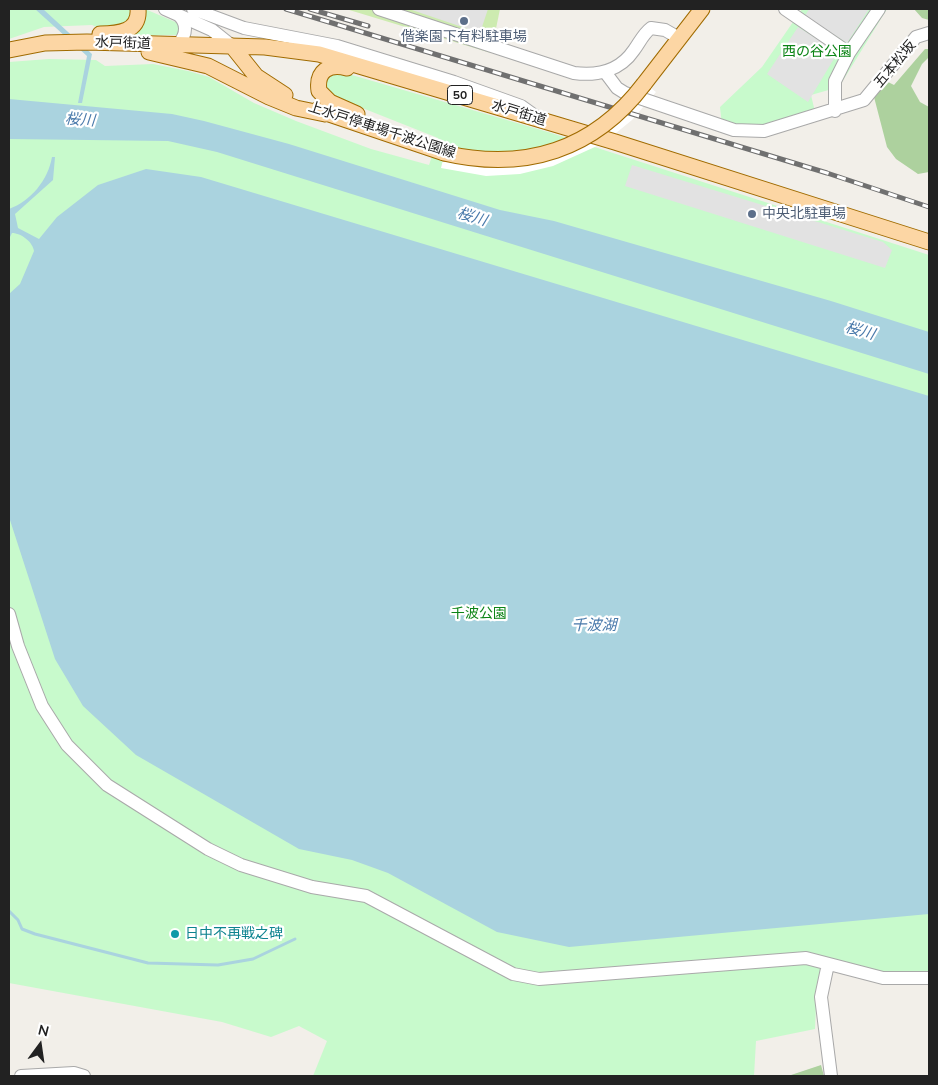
<!DOCTYPE html>
<html>
<head>
<meta charset="utf-8">
<style>
	body { margin:0 }
	#map { position:relative; width:938px; height:1085px; overflow:hidden; background:#f2efe9; font-family:Mulish,sans-serif }
	canvas { display:block }
	.frame { position:absolute; inset:0; border:10px solid #222; pointer-events:none }
	.north { position:absolute; left:15px; top:1020px; width:50px; height:50px; -webkit-text-stroke:4px #fff; paint-order:stroke; rotate:14deg; font-size:14px; font-weight:700; line-height:20px; text-align:center; color:#222 }
	.north::after { content:''; display:block; margin:auto; width:18px; height:22px; background:#222; clip-path:polygon(50% 0,100% 100%,50% 72%,0 100%) }
</style>
</head>
<body>
<div id="map">
<canvas width="938" height="1085"></canvas>
<div class="frame"></div>
<div class="north">N</div>
</div>
<script>
const c = document.querySelector('canvas').getContext('2d');
c.lineJoin = 'round';
function paint(path, color) {
  c.fillStyle = color;
  c.fill(path, 'evenodd');
}
function strokePath(path, color, width, dash) {
  c.strokeStyle = color;
  c.lineWidth = width;
  c.lineCap = dash ? 'butt' : 'round';
  c.setLineDash(dash || []);
  c.stroke(path);
}
function write(font, color, halo, rows, align = 'center') {
  c.font = font + ' Mulish,"Noto Sans JP",sans-serif';
  c.lineWidth = 4.5;
  c.setLineDash([]);
  c.textBaseline = 'middle';
  c.strokeStyle = halo;
  c.fillStyle = color;
  for (const [text, x, y, turn = 0] of rows) {
    c.save();
    c.translate(x, y);
    c.rotate((+turn || 0) * Math.PI / 180);
    c.textAlign = isNaN(turn) ? turn : align;
    if (halo) c.strokeText(text, 0, 0);
    c.fillText(text, 0, 0);
    c.restore();
  }
}
paint(new Path2D(`
	M346,9h154l-9,44z`), '#cdebb0');
paint(new Path2D(`
	M914,9h15v11l-7,-2z
	M925,49h4v8l-7,7 -11,22 9,16 9,5v65l-11,2 -22,-15 -9,-12 -13,-50 12,-16 8,4z
	M821,1065l3,11h-36z`), '#add19e');
paint(new Path2D(`
	M9,9h136l35,15 -3,11 -61,1 -24,-11 -48,2 -35,12z
	M802,9h85l-48,78 -28,8 5,21 -52,15 -42,-5 -2,-19 42,-40z
	M49,59l47,1 9,6 48,-2 35,7 21,6 45,26 42,18 75,28 58,16 9,-27 -106,-42 -6,-11 1,-5 8,-7h10l203,59 381,123v716h-48l-57,-12 -7,24 -2,46 -59,12 -2,35h-441l14,-35 -28,-15 -28,11 -49,-15 -213,-39v-921z`), '#c8facc');
paint(new Path2D(`
	M409,9h79l-8,24z
	M809,9h60l-22,34 -42,-27z
	M798,27l40,25 -30,50 -41,-28z
	M632,165l251,77 9,8 -7,18 -260,-82z`), '#e2e2e2');
paint(new Path2D(`
	M35,9h8l49,45 -10,49h-4l9,-47z
	M9,99l163,15 32,7 85,23 211,66 54,11 277,80 98,31v42l-712,-222 -49,-11 -159,-2z
	M52,157h3l-2,23 -38,34 3,14 21,11 18,-22 41,-32 48,-16 55,8 728,219v518l-360,33 -72,-15 -109,-59 -36,-13 -53,-11 -163,-94 -53,-49 -28,-47 -46,-142v-223l11,-10 14,-33c-1,-9 -13,-18 -22,-18l-3,6v-30c22,-8 39,-29 43,-52z`), '#aad3df');
paint(new Path2D(`
	M639,79l17,13 -24,28 -16,13 6,3 -14,13 -11,-3 -44,20 -33,8 -34,2 -45,-8 5,-21 56,7 46,-7 23,-10 -19,-6 13,-13 26,8 18,-12z`), '#fff');
strokePath(new Path2D(`
	M9,911l9,9 4,9 13,5 113,29 70,2 35,-6 42,-20`), '#aad3df', 3);
const minor = new Path2D(`
	M165,9l47,21 20,16
	M193,9l51,19 93,18 117,36 67,24 14,10
	M379,9l195,64c23,3 46,-2 60,-23 6,-8 9,-16 17,-22l14,2 14,8
	M785,9l64,44
	M177,14c11,8 10,21 1,30
	M605,72l12,16 8,5 109,37 30,1 100,-31 52,-63 13,-4
	M835,111v-30l14,-28 30,-44
	M9,614l9,32 24,60 25,39 40,40 101,64 33,16 71,22 54,9 147,78 26,5 267,-21 77,20h46
	M828,964l-7,33 10,79
	M21,1076l53,-3 10,3`);
const major = new Path2D(`
	M100,34c18,0 40,-2 38,-25
	M232,46l24,30 29,19
	M9,50l36,-7 42,-1 178,5 54,7 296,88 314,100
	M149,52l59,14 61,31 27,11 29,6
	M347,68c-18,-5 -31,3 -28,23l11,11 27,12
	M644,84l58,-75
	M317,110l127,43`);
strokePath(minor, '#a9a9a9', 14);
strokePath(major, '#a06b00', 17);
strokePath(minor, '#fff', 12);
strokePath(major, '#fcd6a4', 15);
const rail = new Path2D(`
	M286,9l541,164 102,34
	M310,9l58,17`);
strokePath(rail, '#707070', 5);
strokePath(rail, '#fff', 3, [9]);
const majorBridge = new Path2D(`
	M444,153c81,19 150,-3 200,-69`);
strokePath(majorBridge, '#a06b00', 17, []);
strokePath(majorBridge, '#fcd6a4', 15);
for (const [x, y, r, color] of [
	[464,21,5,"#5c6f8a"],
	[752,214,5,"#5c6f8a"],
	[175,934,5,"#0f9aa8"]
]) {
  const dot = new Path2D();
  dot.arc(x, y, r, 0, 2 * Math.PI);
  c.fillStyle = color;
  c.fill(dot);
  strokePath(dot, '#fff', 2);
}
for (const [x, y, w] of [
	[460,95,25]
]) {
  const box = new Path2D();
  box.roundRect(x - w / 2, y - 9.5, w, 19, 4);
  c.fillStyle = '#fff';
  c.fill(box);
  strokePath(box, '#222', 1);
}
write('bold 12px', '#222', null, [
	["50",460,95]
]);
write('14px', '#4e5e75', '#fff', [
	["偕楽園下有料駐車場",464,37],
	["中央北駐車場",762,214,"left"]
]);
write('14px', '#222', '#fff', [
	["水戸街道",123,43,2],
	["五本松坂",895,64,-50],
	["水戸街道",519,113,17],
	["上水戸停車場千波公園線",382,130,18]
]);
write('14px', '#0c8416', '#fff', [
	["西の谷公園",817,52],
	["千波公園",479,614]
]);
write('14px', '#0d838f', '#fff', [
	["日中不再戦之碑",185,934]
], 'left');
write('italic 15px', '#4a7aab', '#fff', [
	["桜川",80,120,4],
	["桜川",472,217,17],
	["桜川",860,331,16],
	["千波湖",594,625]
]);
</script>
</body>
</html>
